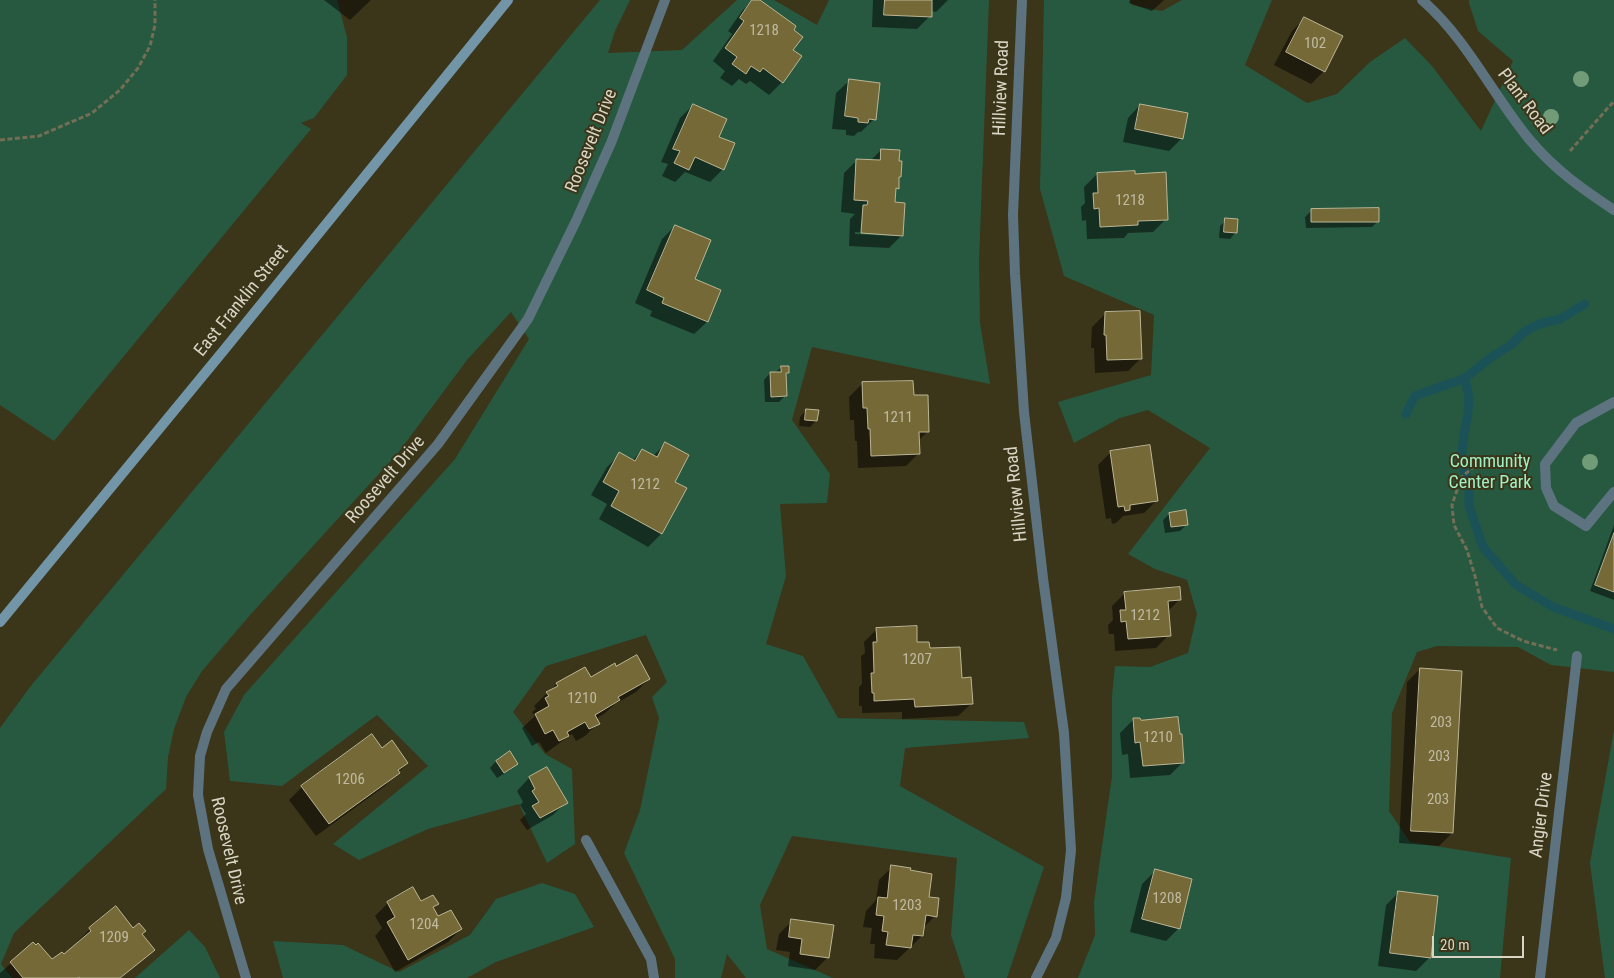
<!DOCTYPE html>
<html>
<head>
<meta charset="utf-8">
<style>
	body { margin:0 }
	#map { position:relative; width:1614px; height:978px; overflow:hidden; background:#3b3519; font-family:"Roboto Condensed",sans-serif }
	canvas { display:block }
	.scale { position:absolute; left:1432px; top:936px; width:92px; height:22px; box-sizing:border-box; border:2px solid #d9d5c5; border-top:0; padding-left:6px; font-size:15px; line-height:18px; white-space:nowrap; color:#d9d5c5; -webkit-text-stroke:4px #3b3519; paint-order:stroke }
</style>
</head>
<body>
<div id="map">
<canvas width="1614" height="978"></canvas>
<div class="scale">20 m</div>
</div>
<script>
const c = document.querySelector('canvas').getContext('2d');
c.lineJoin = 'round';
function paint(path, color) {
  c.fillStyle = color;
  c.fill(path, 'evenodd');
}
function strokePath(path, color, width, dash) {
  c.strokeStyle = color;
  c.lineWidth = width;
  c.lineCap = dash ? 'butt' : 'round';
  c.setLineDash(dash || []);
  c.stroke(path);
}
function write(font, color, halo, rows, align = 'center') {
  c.font = font + ' "Roboto Condensed",sans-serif';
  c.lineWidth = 4;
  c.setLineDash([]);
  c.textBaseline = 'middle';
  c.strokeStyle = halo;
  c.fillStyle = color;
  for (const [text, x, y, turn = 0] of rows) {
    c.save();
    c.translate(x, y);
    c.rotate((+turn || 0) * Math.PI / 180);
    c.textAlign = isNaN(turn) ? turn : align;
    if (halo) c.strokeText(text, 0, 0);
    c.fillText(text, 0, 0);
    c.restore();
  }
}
paint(new Path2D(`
	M0,0h337l10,37v38l-33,43 -13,5 10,6 -257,312 -54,-36z
	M600,0h30l-15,31 -7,22 74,-3 55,-50h37l43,25 12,-25h160l-10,260 1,63 10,61 -178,-37 -20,73 38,54 -3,29 -47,1 6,72 -20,68 37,12 35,62 186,4 5,16 -124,10 -5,38 144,81 -37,111h-42l-14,-43 6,-77 -165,-22 -32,69 7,44 66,29h-87l-19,-24 -6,24h-46v-19l-51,-106 16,-43 19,-92 -7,-21 15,-15 -21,-47 -100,31 -33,46 32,42 27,15 3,75 -28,19 -28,-59 -91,25 -69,31 -26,-16 95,-78 -51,-51 -95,71 -52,-5 -6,-49 20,-37 211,-236 74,-120 -18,-27 -44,48 -69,93 -147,161 -49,57 -16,26 -12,32 -6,28 -2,32 -152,144 -13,31 11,14h-12v-250l30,-41z
	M1044,0h86l2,5 30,6 20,-11h90l-27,65 62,38 30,-9 33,-32 35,-24 27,28 49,65 32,-70 -35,-30 -9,-28v-3h145v672l-63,-7 -33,-18 -81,-1 -20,6 -25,61 -3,98 21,31 101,16 -11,120h-422l17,-43 -1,-33 18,-126v-80l3,-30 35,1 38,-14 9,-39 -10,-34 -32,-11 -27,-15 82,-106 -62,-38 -28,8 -46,25 -16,-41 93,-27 3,-60 -90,-39 -24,-87z
	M1614,730v248h-9l-15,-115z
	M542,883l33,11 19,33 -98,35 -29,16h-184l-10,-37 70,4 56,27 71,-37 26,-36z
	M189,930l16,17 15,31h-85z`), '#275940');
paint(new Path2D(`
	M324,0h47l-21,20z
	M753,0h5l33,50 -9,32 -13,13 -19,-14 -4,3 -7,-5 -7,7 -12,-8 5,-7 -12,-10 19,-27 -4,-3 14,-20z
	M873,0h75l-12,12 -6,-1v5l-13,13 -45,-2z
	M1130,0h34l-12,11 -23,-8z
	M1305,18l19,53 -13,13 -37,-19 18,-34z
	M849,81l25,38 -13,13h-3l-4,4 -8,-1v-5l-14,-1 4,-36z
	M693,105l25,32 16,7 -11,25 -13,13 -25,-10 -10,10 -13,-6 6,-12 -7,-2 19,-44z
	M1140,105l42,33 -13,13 -46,-9 5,-24z
	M881,150l17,13 2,14 -2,2 -1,9 -3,3 -1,12 9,32 -13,13 -40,-2 1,-27 5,-5 -14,-2 3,-39 13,-13 13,1zM855,232l36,2v2l-36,-2z
	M1097,174l69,45 -13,13 -25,1 -4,5 -37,1 -1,-19 -4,1 -1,-14 4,-4 -1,-16z
	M1312,210l66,11 -6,6 -66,1 -1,-11z
	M1226,220l10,12 -6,7 -11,-1 1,-12z
	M675,226l18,54 26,11 -12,31 -13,12 -44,-18 2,-5 -17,-8 27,-64z
	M1105,314l36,44 -13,13 -33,2 -1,-25h-3l1,-21z
	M781,367l7,6 -3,3v20l-6,6h-14l-1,-22 6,-7h5z
	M862,384l50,13 16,34 -10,10 1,12 -13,13 -48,2 -1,-27h-2l-1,-21h-4l-1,-23z
	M806,410l10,11 -6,6 -11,-1 1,-9z
	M665,444l8,38 12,7 -24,45 -13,13 -49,-28 8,-15 -16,-9 16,-28 13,-13 12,7 10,-11 11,6z
	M1111,452l46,48 -13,13 -21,3 -7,7 -4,1 -1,-6 -5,1 -8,-54z
	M1169,514l17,11 -6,6 -15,2 -2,-13z
	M1614,525v75l-24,-9z
	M1125,593l54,7 -11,11 1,24 -13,13 -41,3 -1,-17h-5l-1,-9 5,-5 -1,-14z
	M877,629l52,20 31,30 11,25 -13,12 -56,3v-7l-40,1v-7h-3v-19l3,-3 -1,-28 4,-3 -1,-11z
	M616,668l33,11 -13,13 -21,12 -10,9 -9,6 2,4 -13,13 -9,5 -4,-7 -26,19 -7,-11 -7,4 -10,-18 13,-12 -3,-4 4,-3 -2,-3 13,-13 10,-9 33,-5z
	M1420,669l32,164 -13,13 -40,-3 8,-161z
	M1139,719l44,43 -13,13 -40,3 -2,-24 -6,1 -2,-22 13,-13z
	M372,736l10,13 25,14 -22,23 -69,50 -27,-36 13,-13z
	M496,761l20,2 -6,7 -13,8 -7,-10z
	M529,778l37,24 -13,13 -26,15 -7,-10 6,-6 -6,-9 3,-3 -6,-11z
	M892,867l36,31 7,18 -12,12 -1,8 -25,24 -23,-2 1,-14h-5l2,-16 -9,-1 3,-16 10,-11 3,-20z
	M1155,871l24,57 -13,13 -36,-9 12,-48z
	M1399,892l30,66 -13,13 -38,-5 8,-61z
	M388,903l49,1 -4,5 5,9 23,11 -13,13 -53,30 -20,-36 7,-8 -7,-12z
	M792,921l36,36 -13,13 -27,-4 2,-14 -14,-2 3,-16z
	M90,929l43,1 7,4 13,15 -32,29h-121v-5l33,-29 19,17 12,-6 14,-12 -1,-1z`), '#0007');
strokePath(new Path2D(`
	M1585,304l-25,15 -21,5 -15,8 -13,13 -18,11 -28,22 4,20 -1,15 -4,21 -3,26 8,24v22l14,41 33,38 37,22 61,22
	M1406,414l9,-18 50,-18`), '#1b5258', 9);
const building = new Path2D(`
	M752,0h8l36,26 -2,4 9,7 -10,13 9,6 -19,27 -20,-15 -3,4 -9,-6 -5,8 -14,-10 5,-7 -12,-9 19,-27 -4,-3z
	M885,0h47v17l-48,-2z
	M1304,17l39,19 -18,36 -39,-20z
	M849,79l31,4 -4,37 -7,-1 -1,4 -10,-1v-4l-13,-2z
	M693,104l34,15 -8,18 16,6 -11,27 -29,-13 -6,13 -15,-7 6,-12 -7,-2z
	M1140,104l48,9 -5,26 -48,-10z
	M881,149l19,1 -1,11h3l-1,16h-2v12l-3,-1 -1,14 10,1 -2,33 -42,-3 2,-28h4l1,-4 -14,-1 2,-41 24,1z
	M1135,171v3l31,-2 2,48 -30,1v4l-38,2 -1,-19 -5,1 -1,-16h5l-1,-20z
	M1379,208v14h-68v-13z
	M1225,218l13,1 -1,14 -13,-1z
	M675,225l36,15 -16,39 26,11 -13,32 -46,-19 2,-5 -17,-8z
	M1140,311l2,48 -35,1 -1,-25h-2l1,-23z
	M781,366h8v7h-3l1,23 -16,1 -1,-25h11z
	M913,381l1,14h14l1,37h-10l1,22 -49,2 -1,-27h-2l-1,-21h-4l-1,-26z
	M806,409l13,1 -2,11 -12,-1z
	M665,442l24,13 -14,27 12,6 -25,46 -51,-28 8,-15 -16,-9 16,-30 16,9 7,-12 15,8z
	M1150,445l8,56 -28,4v5l-5,1 -1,-5 -6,1 -8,-56z
	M1186,510l2,15 -17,2 -2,-14z
	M1614,533v59l-19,-7z
	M1180,587l1,13 -13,1 3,35 -43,3 -2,-18 -5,1 -1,-12h6l-2,-18z
	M917,626v16h12l1,6 30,-1 2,31 9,-1 2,27 -58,3 -1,-8 -40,2v-8h-2l-1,-20h3l-1,-31h4l-1,-14z
	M637,655l13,24 -32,18 2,3 -25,15 5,9 -11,5 -4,-7 -18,10 2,4 -10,5 -6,-11 -8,4 -10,-20 14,-8 -4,-8 4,-2 -3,-4 12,-6 -2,-3 29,-16 6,10 24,-14 1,3z
	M1420,668l42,3 -9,162 -42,-2z
	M1178,717l2,17h2l2,29 -41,3 -3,-24 -5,1 -2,-25h7l1,2z
	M372,734l10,14 10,-8 16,23 -10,7 2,3 -71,51 -28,-38z
	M510,751l8,13 -14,9 -8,-12z
	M547,767l21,36 -28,15 -8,-12 7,-4 -7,-11 3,-2 -6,-12z
	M891,865l20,3 -1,2 22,4 -3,23 10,1 -2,19 -11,-2 -3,21 -10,-1 -2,13 -25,-3 2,-13 -6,-1 2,-15 -8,-1 2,-18 9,1z
	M1155,869l37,10 -12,50 -38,-10z
	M413,887l8,14 12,-6 6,9 -6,3 5,9 13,-6 11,19 -54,31 -21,-38 8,-5 -8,-15z
	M1398,891l40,5 -7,62 -41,-5z
	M116,906l17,22 6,-5 7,8 -4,3 13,16 -35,28h-40l-1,-1 -2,1h-54l-13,-16 23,-20 3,3 2,-2 14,16 10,-7 2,2 27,-23 -2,-3z
	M791,919l43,6 -5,33 -29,-4 2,-15 -13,-2z`);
paint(building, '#756a37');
strokePath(building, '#bcb595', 1);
strokePath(new Path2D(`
	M0,140l39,-4 53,-23 28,-23 18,-22 12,-22 5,-21v-25
	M1570,151l44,-50
	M1525,462l-15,-2 -30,1 -19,17 -9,27 2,20 13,25 8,26 7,31 15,21 26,13 34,9`), '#736e56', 3, [5, 2.5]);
strokePath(new Path2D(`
	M586,840l65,119 3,19`), '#5d737f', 10);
strokePath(new Path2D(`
	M1022,0l-9,215 2,59 9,138 19,166 21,155 7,117 -5,48 -10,40 -20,40
	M1422,0c45,39 70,94 107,139 26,31 52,49 85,71
	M1614,402l-38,21 -31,41 1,24 8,18 32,20 28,-34
	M246,978l-38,-129 -10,-54 2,-39 7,-24 19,-43 212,-245 90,-125 48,-98 35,-78 54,-143
	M1540,978l37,-322`), '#5d737f', 10);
strokePath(new Path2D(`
	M0,622l224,-272 284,-350`), '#7296a8', 10);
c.fillStyle = '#729c78';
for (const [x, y] of [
	[1581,79],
	[1551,117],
	[1590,462]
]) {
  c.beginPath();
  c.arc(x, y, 8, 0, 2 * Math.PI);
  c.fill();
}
write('15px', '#c0baa2', null, [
	["1218",764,31],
	["102",1315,44],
	["1218",1130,201],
	["1211",898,418],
	["1212",645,485],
	["1212",1145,616],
	["1207",917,660],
	["1210",582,699],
	["203",1441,723],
	["1210",1158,738],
	["203",1439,757],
	["1206",350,780],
	["203",1438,800],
	["1208",1167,899],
	["1203",907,906],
	["1204",424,925],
	["1209",114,938]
]);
write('18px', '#d9d5c5', '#3b3519', [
	["Hillview Road",1002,88,-88],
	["Plant Road",1524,102,53],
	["Roosevelt Drive",592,141,-68],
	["East Franklin Street",242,301,-51],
	["Roosevelt Drive",386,480,-49],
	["Hillview Road",1017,494,-96],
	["Angier Drive",1542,815,-83],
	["Roosevelt Drive",228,851,77]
]);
write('18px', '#9ff1c5', '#3b3519', [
	["Community",1490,462],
	["Center Park",1490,483]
]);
</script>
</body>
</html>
